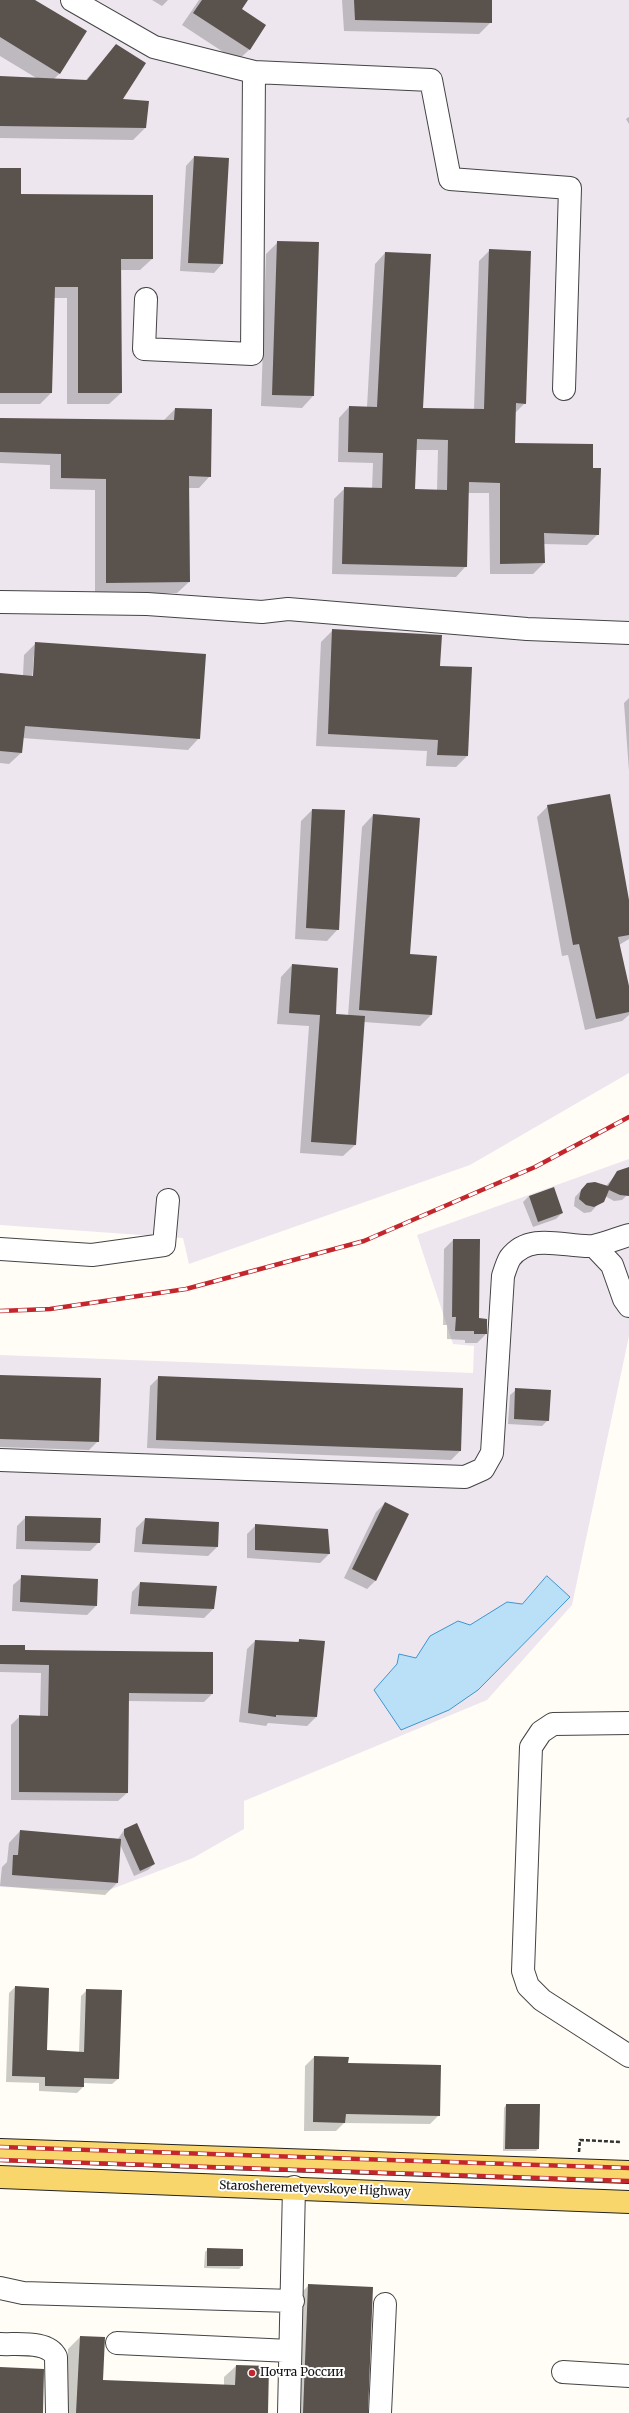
<!DOCTYPE html>
<html>
<head>
<meta charset="utf-8">
<style>
	body { margin:0 }
	canvas { display:block; background:#fffdf5 }
</style>
</head>
<body>
<canvas width="629" height="2413"></canvas>
<script>
const c = document.querySelector('canvas').getContext('2d');
c.lineJoin = 'round';
function paint(path, color) {
  c.fillStyle = color;
  c.fill(path, 'evenodd');
}
function strokePath(path, color, width, dash) {
  c.strokeStyle = color;
  c.lineWidth = width;
  c.lineCap = dash ? 'butt' : 'round';
  c.setLineDash(dash || []);
  c.stroke(path);
}
function write(font, color, halo, rows, align = 'center') {
  c.font = font + ' Merriweather,serif';
  c.lineWidth = 4;
  c.setLineDash([]);
  c.textBaseline = 'middle';
  c.strokeStyle = halo;
  c.fillStyle = color;
  for (const [text, x, y, turn = 0] of rows) {
    c.save();
    c.translate(x, y);
    c.rotate((+turn || 0) * Math.PI / 180);
    c.textAlign = isNaN(turn) ? turn : align;
    if (halo) c.strokeText(text, 0, 0);
    c.fillText(text, 0, 0);
    c.restore();
  }
}
paint(new Path2D(`
	M0,0h629v1073l-159,92 -281,99 -6,-26 -183,-13z
	M629,1159v177l-57,269 -85,95 -243,101v28l-51,29 -84,32 -109,-3v-532l473,18 1,-27 -21,-2 -36,-109z`), '#eee6ef');
const water = new Path2D(`
	M547,1576l23,21 -92,93 -29,20 -48,20 -27,-40 23,-26 2,-10 17,4 14,-22 28,-15 12,4 37,-23 15,2z`);
paint(water, '#b9e0f7');
strokePath(water, '#3f96cf', 1);
paint(new Path2D(`
	M0,0h33l27,73 -7,7 32,1 31,-36 5,54 24,29 -12,12 -133,-2v-61l38,2 -38,-23z
	M152,0h16l-6,6z
	M199,0h48l-7,9 25,17 -16,24 -12,11 -55,-36z
	M342,0h149v22l-12,12 -135,-3z
	M629,117v7l-3,-5z
	M194,157l28,107 -8,9 -34,-2 6,-105z
	M0,169l20,26 132,64 -12,11h-20l1,123 -12,11h-42v-106h-13l-3,95 -11,11h-40z
	M278,242l40,1 -5,153 -11,12 -41,-2 5,-152z
	M490,250l35,153 -10,10 -1,30 78,26 6,65 -11,11 -44,-1 1,19 -11,11h-43l-1,-81h-21l-2,73 -10,11 -124,-3 2,-75 11,-11 27,1 1,-26 -35,-1 1,-44 10,-11h18l8,-143 10,-11 37,156 52,1 5,-149zM415,450h23l-1,41 -23,-1z
	M175,409l36,1 -1,66 -11,12h-11l1,94 -12,11 -82,1v-104l-45,-1v-24l-50,-2v-44l163,2z
	M333,630l106,36 28,90 -11,11 -30,-1 1,-15 -111,-5 5,-104z
	M36,643l163,95 -11,12 -166,-12 -1,15 -12,11 -9,-1v-89l23,2 1,-21zM34,654h2l-2,27h-2z
	M629,698v73l-5,-68z
	M548,806l81,99v34l-10,6 10,45v25l-7,6 -37,9 -17,-75 -6,1 -25,-139z
	M312,810l26,119 -11,12 -32,-2 6,-118z
	M373,815l36,140 22,60 -11,11 -56,-4 -9,123 -12,11 -43,-3 9,-127 -32,-2 4,-47 11,-12 43,50 13,1 14,-189z
	M618,1172l11,2v19l-7,7 -8,1 -9,-5 -14,16 -7,1 -10,-7 1,-9 12,-13 19,2z
	M529,1196l33,17 -6,6 -23,8 -10,-25z
	M453,1240l25,79 8,15 -9,9h-12v-3l-18,-1v-14h-4l1,-76z
	M0,1376l98,65 -9,9 -89,-3z
	M159,1377l301,74 -9,9 -304,-12 3,-62z
	M516,1390l32,30 -6,6 -34,-2 2,-29z
	M385,1503l-9,77 -9,9 -23,-11 32,-66z
	M26,1517l73,25 -9,9 -74,-2 1,-23z
	M145,1519l72,28 -9,9 -74,-4 2,-24z
	M256,1525l71,5 2,24 -9,9 -73,-5v-24z
	M22,1577l74,29 -9,9 -75,-4 1,-26z
	M140,1583l73,26 -9,9 -74,-4 2,-22z
	M299,1640l17,77 -9,9 -39,-3 -2,3 -27,-4 8,-73 8,-8 41,2z
	M0,1646l24,5 188,43 -8,8 -76,-1 -1,92 -9,8 -107,-1v-75l9,-9h20l1,-43 -41,-1z
	M124,1830l30,34 -6,6 -14,6 -14,-32 -3,39 -12,12 -105,-9 2,-19 5,-5 2,-19 11,-12 98,8z
	M15,1987l31,64 33,1 2,-56 6,-6 31,89 -6,5 -29,-1v4l-6,6 -38,-2v-8l-33,-1 3,-89z
	M314,2057l33,7 92,51 -9,9 -86,-1 -8,8h-32l1,-65z
	M506,2105l32,44 -2,2h-33l1,-43z
	M208,2249l34,1v16l-3,3 -35,-1 1,-16z
	M309,2285l58,128h-69l5,-122z
	M80,2337l24,1 -2,43 122,5v-9l12,-11 31,47h-201l2,-64z`), '#0003');
paint(new Path2D(`
	M0,0h35l52,31 -27,43 -60,-37z
	M202,0h46l-6,9 24,16 -16,25 -57,-37z
	M354,0h138v23l-137,-3z
	M116,44l30,19 -23,36 26,2 -3,27 -146,-2v-50l87,4z
	M194,156l35,2 -6,106 -35,-1z
	M0,168h21v26l132,1v64h-32l1,134h-44v-106h-23l-3,106h-52z
	M277,241l42,1 -5,154 -42,-1z
	M489,249l42,2 -5,153 -10,-1 -1,40 78,1v24h8l-2,67 -55,-2 1,30 -45,1v-81l-31,-1 -2,85 -125,-3 2,-77 38,1 1,-35 -35,-1 1,-46 28,1 8,-155 46,2 -8,154 61,1zM417,439l31,1 -1,50 -32,-1z
	M175,408l37,1 -1,68 -22,-1 1,106 -84,1v-104l-45,-1v-24l-61,-2v-34l174,2z
	M332,629l110,6 -2,31 32,1 -4,89 -31,-1 1,-15 -110,-6z
	M35,642l171,12 -6,85 -175,-13 -3,27 -22,-2v-78l33,3z
	M610,794l19,106v35l-11,2 11,49v26l-33,7 -17,-75 -6,1 -26,-140z
	M312,809l33,1 -6,120 -33,-2z
	M373,814l47,4 -10,136 27,2 -5,59 -73,-5z
	M292,964l46,4 -2,46 29,2 -9,129 -45,-3 9,-127 -31,-2z
	M629,1167v29l-9,-1 -11,-5 -5,12 -10,5 -8,-2 -7,-6 2,-9 6,-7 8,-1 13,4 9,-15z
	M554,1187l9,26 -25,9 -9,-26z
	M453,1239h27l-1,79 8,1v15h-13v-3h-19l1,-14h-4z
	M0,1375l101,3 -2,64 -99,-3z
	M158,1376l305,12 -2,63 -305,-11z
	M515,1388l36,2 -2,31 -35,-2z
	M385,1502l24,12 -33,67 -24,-12z
	M25,1516l76,2 -1,25 -75,-2z
	M145,1518l74,4 -1,25 -76,-3z
	M255,1524l73,5 2,25 -75,-4z
	M21,1575l77,4 -1,27 -77,-4z
	M140,1582l77,4 -3,23 -76,-3z
	M299,1639l26,2 -8,76 -41,-2v2l-28,-4 7,-73 44,2z
	M0,1645h25v5l188,2v42l-84,-1 -1,100 -109,-1v-77l29,1 1,-51 -49,-1z
	M137,1823l18,41 -15,7 -16,-36v-6z
	M20,1830l101,9 -3,44 -106,-8 1,-20h5z
	M15,1986l34,2 -2,62 37,2 2,-63 36,1 -3,89 -35,-1v9l-39,-1v-9l-33,-1z
	M314,2056l35,1 -1,6 93,2 -1,51 -94,-2 -1,9 -32,-1z
	M506,2104h34l-1,45h-34z
	M207,2248l36,1v17h-36z
	M308,2284l65,3 -5,126h-65z
	M80,2336l25,1 -2,43 132,5 1,-20 33,1 -1,47h-192z
	M0,2367l44,2 -1,44h-43z`), '#5a524d');
const minor = new Path2D(`
	M72,0l82,47 100,25
	M146,299l-2,50 108,5 2,-282 177,8 19,99 120,9 -6,201
	M0,602l147,2 115,8 26,-3 239,20 102,4
	M594,1246l18,19 12,34 5,7
	M0,1249l92,6 72,-10 4,-45
	M0,1460l465,17 18,-8 9,-16 11,-177c2,-6 4,-13 7,-18 20,-27 57,-10 83,-12 12,-2 25,-8 36,-11
	M629,1723l-76,1 -12,8 -10,15 -8,224 5,15 14,14 87,56
	M0,2288l23,5 270,8
	M117,2343l173,8
	M0,2344c17,1 48,-4 56,13l1,56
	M563,2372l66,4
	M289,2413l5,-226
	M380,2413l5,-109`);
const major = new Path2D(`
	M0,2150l629,22
	M0,2177l629,25`);
strokePath(minor, '#444', 24);
strokePath(major, '#222', 24);
strokePath(new Path2D(`
	M579,2152l1,-12 41,2`), '#333', 2.5, [4, 2]);
strokePath(minor, '#fff', 22);
strokePath(major, '#f9d66b', 22);
const rail = new Path2D(`
	M0,1311l50,-2 136,-20 178,-48 171,-74 94,-50
	M0,2147l629,21
	M0,2160l629,21`);
strokePath(rail, '#c4262e', 4.5);
strokePath(rail, '#fff', 3, [9]);
for (const [x, y, r, color] of [
	[252,2373,4,"#c4262e"]
]) {
  const dot = new Path2D();
  dot.arc(x, y, r, 0, 2 * Math.PI);
  c.fillStyle = color;
  c.fill(dot);
  strokePath(dot, '#fff', 1.5);
}
write('12px', '#111', '#fff', [
	["Starosheremetyevskoye Highway",315,2189,2]
]);
write('12px', '#111', '#fff', [
	["Почта России",260,2373]
], 'left');
</script>
</body>
</html>
